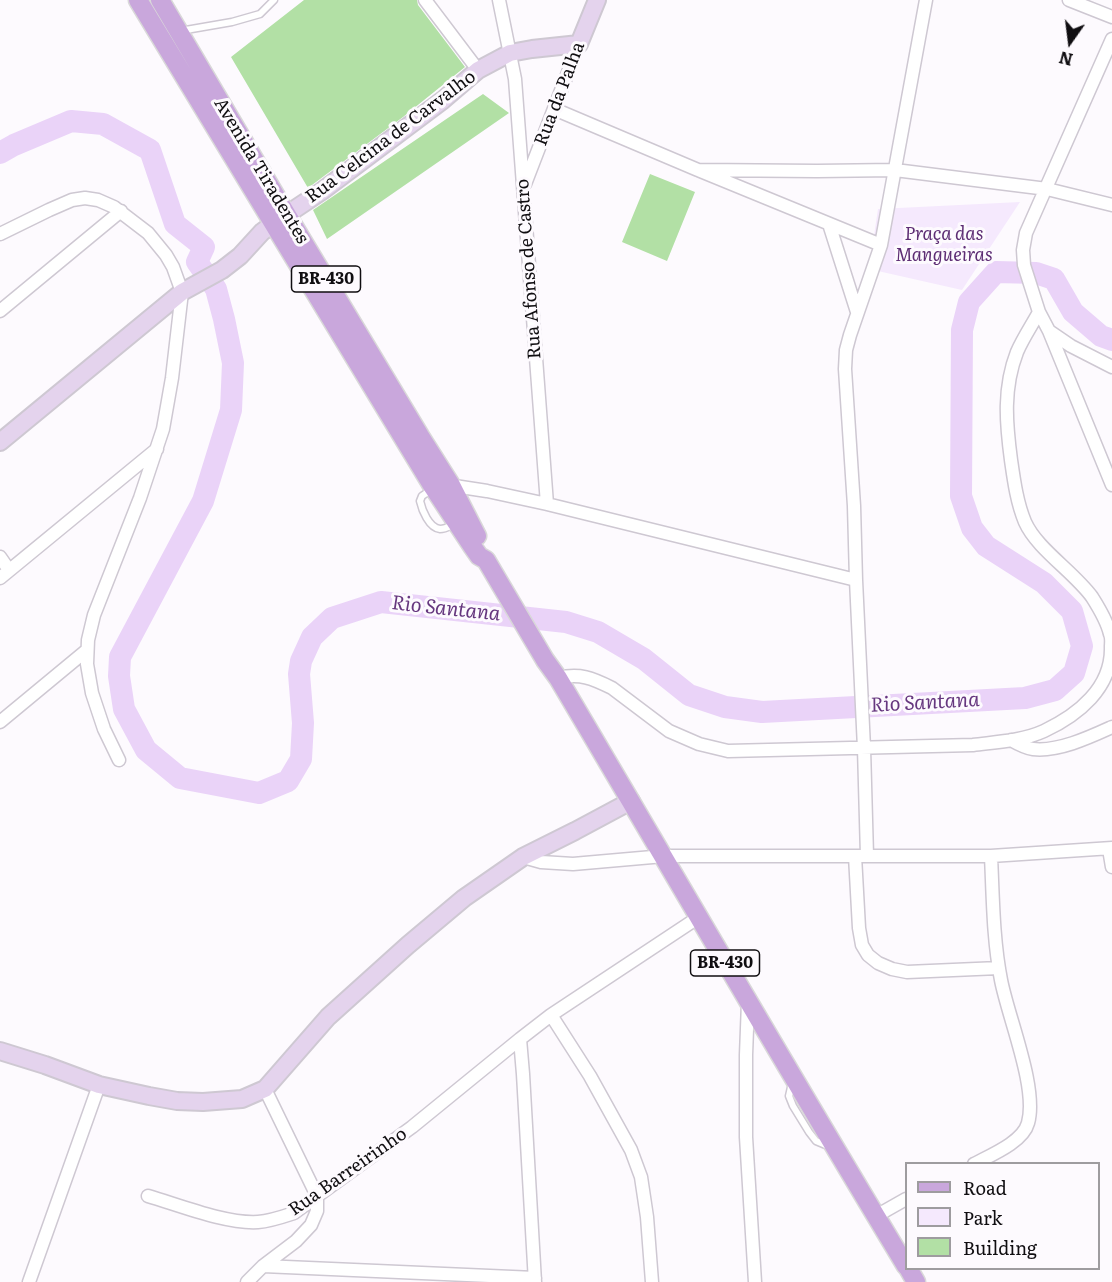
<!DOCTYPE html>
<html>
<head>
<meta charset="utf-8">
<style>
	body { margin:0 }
	#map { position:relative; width:1112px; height:1282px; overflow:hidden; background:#fdfafe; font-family:Literata,serif }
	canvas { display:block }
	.legend { position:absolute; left:905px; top:1162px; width:195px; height:108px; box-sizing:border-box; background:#fdfafe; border:2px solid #9e9c9f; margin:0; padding:8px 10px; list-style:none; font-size:18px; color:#100e11 }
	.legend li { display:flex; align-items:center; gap:12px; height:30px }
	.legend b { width:30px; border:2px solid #9e9c9f }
	.north { position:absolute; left:1040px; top:12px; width:60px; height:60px; -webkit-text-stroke:4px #fdfafe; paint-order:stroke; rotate:194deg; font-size:16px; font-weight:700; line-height:24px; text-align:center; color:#100e11 }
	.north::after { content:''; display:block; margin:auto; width:21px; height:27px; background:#100e11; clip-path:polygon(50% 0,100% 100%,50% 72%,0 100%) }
</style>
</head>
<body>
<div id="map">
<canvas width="1112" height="1282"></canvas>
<ul class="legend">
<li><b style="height:8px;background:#c9a7dc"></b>Road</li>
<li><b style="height:16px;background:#f5e9fd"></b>Park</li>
<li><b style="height:16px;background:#b2e0a5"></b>Building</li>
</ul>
<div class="north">N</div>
</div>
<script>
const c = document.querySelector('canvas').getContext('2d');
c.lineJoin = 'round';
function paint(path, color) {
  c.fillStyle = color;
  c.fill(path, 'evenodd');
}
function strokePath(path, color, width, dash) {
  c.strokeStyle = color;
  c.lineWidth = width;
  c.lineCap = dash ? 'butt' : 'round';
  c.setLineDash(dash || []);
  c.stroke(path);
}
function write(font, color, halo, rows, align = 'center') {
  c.font = font + ' Literata,serif';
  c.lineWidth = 6;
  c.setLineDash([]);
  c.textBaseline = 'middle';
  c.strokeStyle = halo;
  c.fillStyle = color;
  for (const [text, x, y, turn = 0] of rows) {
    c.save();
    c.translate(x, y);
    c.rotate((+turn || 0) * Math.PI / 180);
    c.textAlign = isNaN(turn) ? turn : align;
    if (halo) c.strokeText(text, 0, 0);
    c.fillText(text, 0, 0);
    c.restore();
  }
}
paint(new Path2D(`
	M1020,202l-58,88 -93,-21 9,-60z`), '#f5e9fd');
strokePath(new Path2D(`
	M0,153l14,-8 57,-24 32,3 47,26 25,74 29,23 -7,15 19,27 8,30 9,44 -2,47 -28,91 -83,156 -1,19 5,33 22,41 34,28 79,15 29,-12 13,-22 2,-36 -4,-49 2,-13 11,-24 20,-19 49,-16 185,20 32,10 46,27 45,36 36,12 37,5 263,-14 30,-8 19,-17 8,-27 -10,-35 -28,-28 -58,-37 -14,-18 -11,-32 1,-166 7,-28 27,-30 40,1 18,6 19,33 28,24 11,4`), '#ead3f8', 22);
paint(new Path2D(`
	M304,0h113l1,5 47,62 -62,50 -95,71 -77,-131z
	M483,94l26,19 -182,126 -14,-29z
	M650,174l45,18 -28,69 -45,-19z`), '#b2e0a5');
const lane = new Path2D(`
	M180,31l52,-9 28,-8 14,-14
	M431,490l-9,6 -2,5c2,9 9,27 20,28 6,0 10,-3 15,-5
	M792,1083l-3,13 4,10 16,26 7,9 12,5`);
const street = new Path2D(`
	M425,0l53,70
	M499,0l16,79 32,425
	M1069,0l43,17
	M1112,39l-86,194 -3,17 1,15 15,47 10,19 63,154
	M554,109l144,61 183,75
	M698,170l119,1 78,-1 152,19 65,16
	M525,184l54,-140
	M829,224l28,88
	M0,234l49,-24 23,-10 13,-2 13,2 16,7 34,26 18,22 7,12 9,25 -10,86 -9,51 -23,69 -46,117 -6,25 -1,24 5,29 12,36 15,31
	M0,311l121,-100
	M1049,331l22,15 41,21
	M448,485l39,6 60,13 309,76
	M0,557l9,13
	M0,578l157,-129
	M558,678c22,-5 34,0 54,10l57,43 30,13 29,7 245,-6c23,-3 49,-4 71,-14 34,-16 68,-43 67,-84 0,-4 1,-9 -1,-13 -3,-13 -11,-26 -18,-37 -18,-25 -55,-48 -67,-75 -8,-19 -11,-41 -14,-62 -5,-37 -8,-72 6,-108 6,-14 15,-27 22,-40
	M0,722l87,-72
	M1011,740c7,4 14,8 22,9 25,3 57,-12 79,-22
	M1109,849l3,18
	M855,856l4,72 3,17 6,10 10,8 14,6 15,3 92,-4
	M867,856l-3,-108 -8,-168 -2,-74 -9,-137 1,-19 4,-15 31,-90 45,-245
	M523,857l18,5 32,2 91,-8h327l121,-8
	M748,1002l-2,53v82l9,145
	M551,1015l39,61 41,74 10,27 6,40 5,65
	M974,1164c17,-9 49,-22 54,-41 10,-35 -20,-106 -27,-143 -8,-41 -8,-82 -10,-124
	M148,1196c31,9 78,28 110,26 13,-1 24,-5 36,-9l118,-86 108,-88
	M876,1216l30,-17
	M263,1266l272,12
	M29,1282l70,-197
	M247,1282l16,-16 33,-25 15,-16 6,-14v-15l-52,-107
	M535,1282l-12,-208 -3,-35 31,-24 148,-98`);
const secondary = new Path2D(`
	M0,442l182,-150 40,-22 18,-14 22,-24 12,-9 48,-32 121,-91 35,-30 32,-17 22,-4 47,-5 18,-44
	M0,1051l45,14 54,20 50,11 28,5 26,1 39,-3 23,-10 63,-72 80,-72 56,-47 59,-41 52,-26 56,-30`);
const primary = new Path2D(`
	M138,0l295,487 39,59 7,10 7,4 59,100 13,18c116,196 230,393 348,588
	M160,0l127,215 133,221 31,49 26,51
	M908,1268l8,14`);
strokePath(lane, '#cec8d2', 9);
strokePath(street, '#cec8d2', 15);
strokePath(secondary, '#cec8d2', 20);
strokePath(primary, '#d9d8d9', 21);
strokePath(lane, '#fff', 6);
strokePath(street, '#fff', 12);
strokePath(secondary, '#e4d3ed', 16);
strokePath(primary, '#c9a7dc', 18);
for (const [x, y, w] of [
	[326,279,69],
	[725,963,69]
]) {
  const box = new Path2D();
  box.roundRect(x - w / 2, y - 13, w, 26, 4.5);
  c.fillStyle = '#fdfafe';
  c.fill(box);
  strokePath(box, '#100e11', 1.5);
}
write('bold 16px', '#100e11', null, [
	["BR-430",326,279],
	["BR-430",725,963]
]);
write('18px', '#100e11', '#fdfafe', [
	["Rua da Palha",560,94,-69],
	["Rua Celcina de Carvalho",391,137,-37],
	["Avenida Tiradentes",261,171,59],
	["Rua Afonso de Castro",529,269,-94],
	["Rua Barreirinho",348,1172,-35]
]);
write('italic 18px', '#5d2d74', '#fdfafe', [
	["Praça das",944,235],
	["Mangueiras",944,256]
]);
write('italic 20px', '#66377f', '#fdfafe', [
	["Rio Santana",446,609,6],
	["Rio Santana",925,703,-3]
]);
</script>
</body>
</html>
